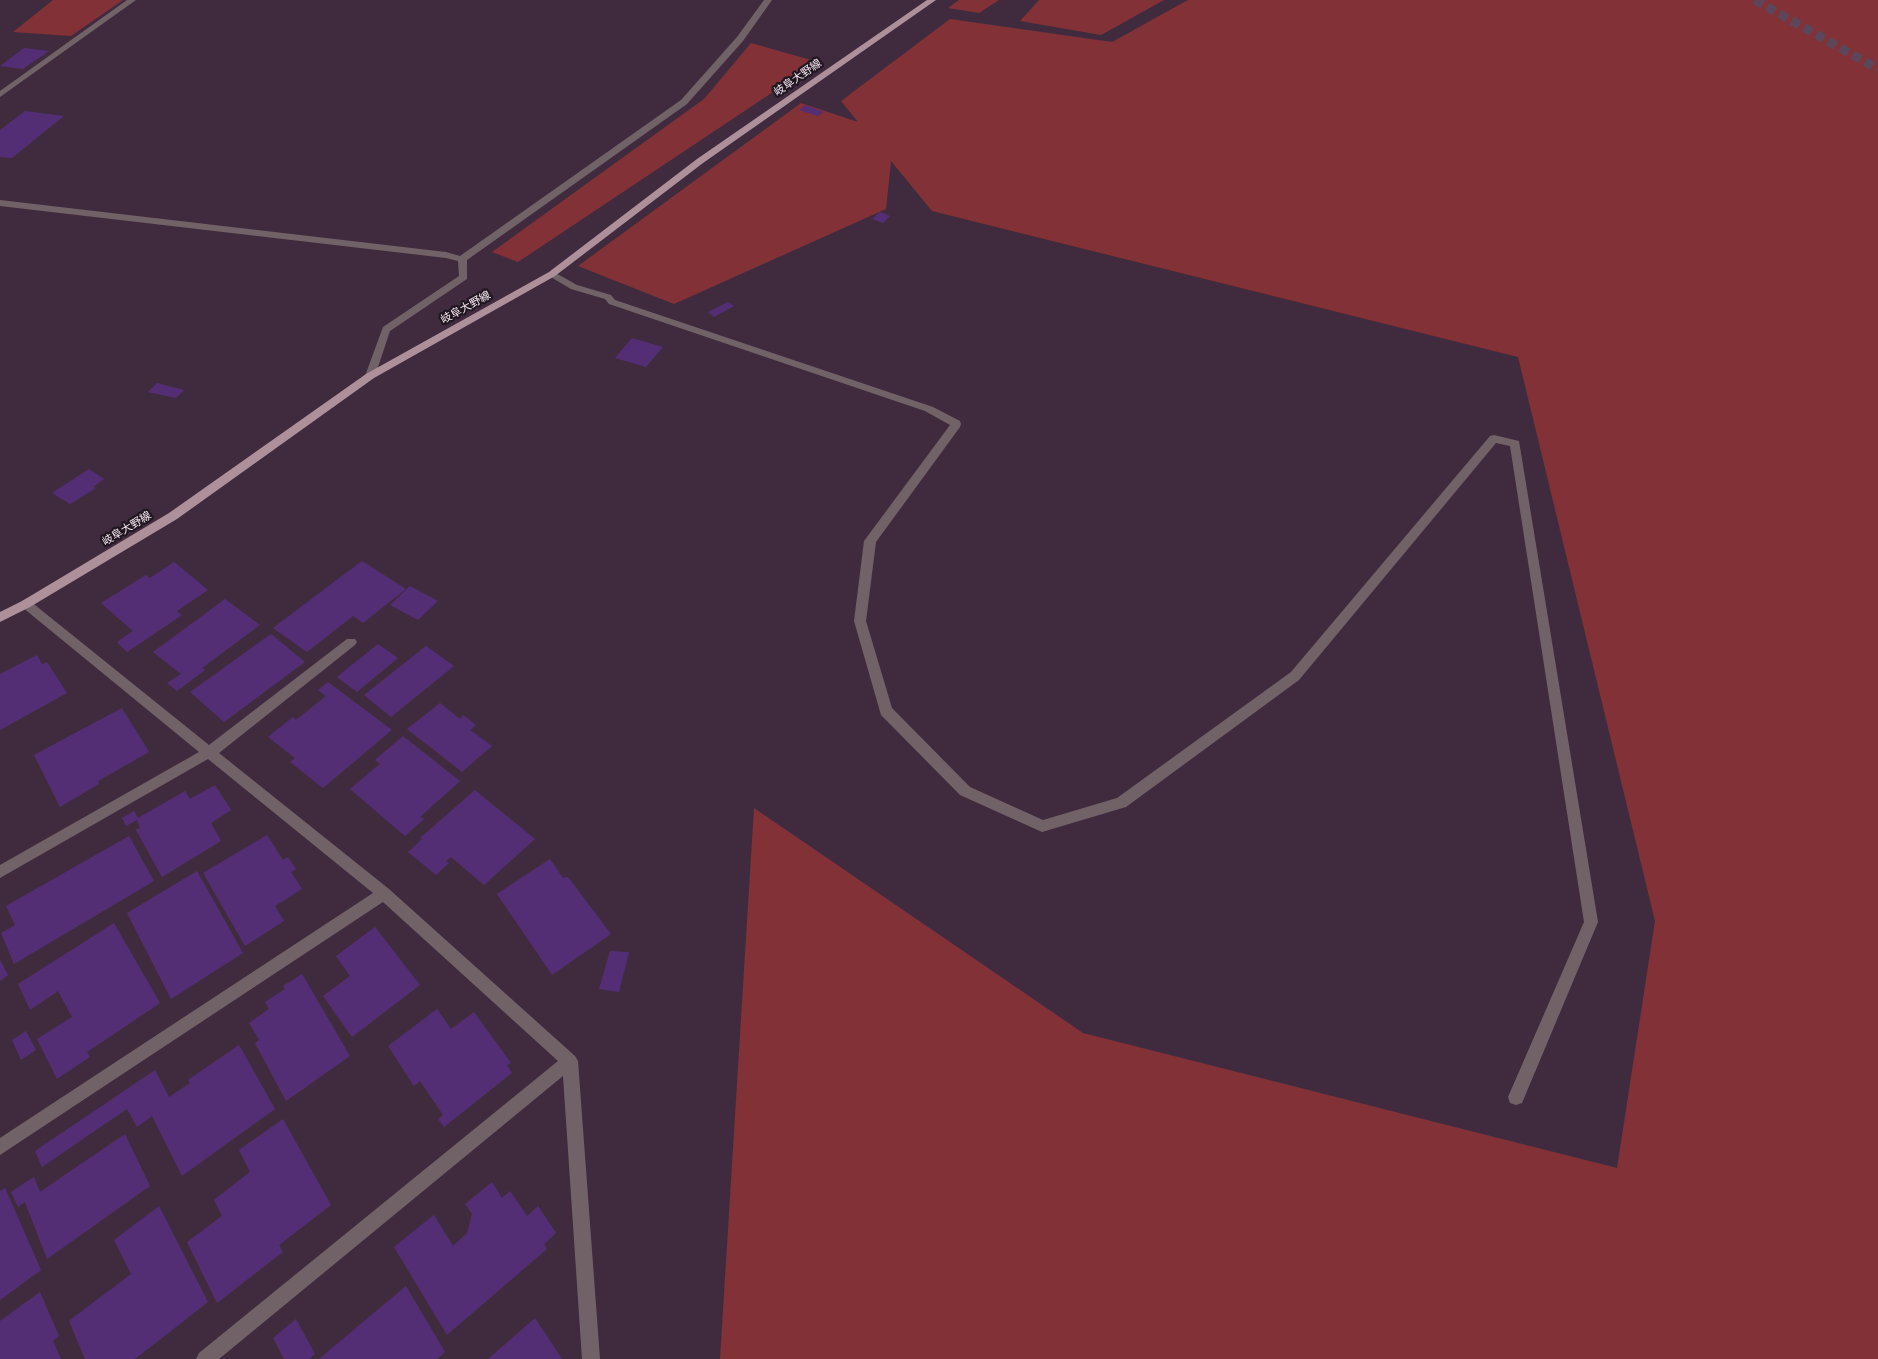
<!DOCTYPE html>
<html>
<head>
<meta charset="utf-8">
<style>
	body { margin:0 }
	canvas { display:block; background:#402b3e }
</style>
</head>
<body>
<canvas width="1878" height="1359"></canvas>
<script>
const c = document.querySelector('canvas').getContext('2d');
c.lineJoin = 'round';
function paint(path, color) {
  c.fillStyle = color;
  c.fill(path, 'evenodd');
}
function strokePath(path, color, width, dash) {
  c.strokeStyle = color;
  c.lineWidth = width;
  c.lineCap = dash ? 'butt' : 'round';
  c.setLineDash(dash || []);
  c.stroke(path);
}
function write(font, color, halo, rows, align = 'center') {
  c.font = font + ' "DM Sans","Noto Sans JP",sans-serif';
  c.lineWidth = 4.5;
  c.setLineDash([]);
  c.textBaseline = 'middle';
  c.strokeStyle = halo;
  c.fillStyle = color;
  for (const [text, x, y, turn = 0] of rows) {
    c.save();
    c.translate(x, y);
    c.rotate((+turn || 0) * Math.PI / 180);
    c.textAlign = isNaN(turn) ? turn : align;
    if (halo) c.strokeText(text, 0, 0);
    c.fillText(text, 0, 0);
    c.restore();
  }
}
paint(new Path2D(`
	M53,0h70l-52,36 -58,-4z
	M959,0h40l-20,13 -31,-5z
	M1039,0h125l-63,35 -81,-14z
	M1188,0h690v1359h-1158l34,-551 329,225 534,135 38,-247 -137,-564 -586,-146 -41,-50 -5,48 -212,95 -96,-38 223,-163 57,19 -17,-21 109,-82 162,23z
	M751,43l67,19 -300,200 -26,-10 212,-153z`), '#823136');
paint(new Path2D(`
	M24,48l25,3 -26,18 -23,-3z
	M805,105l19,7 -6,4 -19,-6z
	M25,111l39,5 -52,42 -12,-1v-27z
	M880,212l10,4 -7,7 -11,-4z
	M728,302l6,4 -20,11 -6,-5z
	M632,338l31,9 -17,20 -31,-9z
	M157,383l27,7 -8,8 -28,-6z
	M89,469l15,10 -11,8 3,1 -26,16 -18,-11z
	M362,561l44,28 -43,34 -10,-7 -46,36 -34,-24z
	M174,562l34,28 -31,21 5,4 -55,37 -10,-10 16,-11 -32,-28 45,-28 4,3z
	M410,586l28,15 -20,19 -28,-15z
	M225,599l35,26 -58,43 3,2 -28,21 -10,-8 14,-9 -28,-22z
	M271,634l34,28 -81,60 -34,-30z
	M378,644l20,14 -41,34 -20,-15z
	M426,646l28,20 -63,51 -27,-22z
	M37,655l5,9 5,-2 20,31 -67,37v-56z
	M328,682l64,48 -69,58 -33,-26 5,-4 -27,-21 25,-20 3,3 30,-24 -8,-6z
	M440,703l20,16 3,-4 13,10 -6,5 22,16 -30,26 -55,-43z
	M122,708l27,44 -51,29 1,3 -39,23 -26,-52z
	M403,736l57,45 -40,36 4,2 -19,17 -55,-47 30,-25 -5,-4z
	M215,785l16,25 -20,13 10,18 -59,36 -26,-47 4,-2 -3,-8 -11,6 -4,-8 12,-7 4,7 47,-27 5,8z
	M475,790l60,49 -51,46 -33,-28 -5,4 3,2 -13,12 -28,-23 14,-13 -2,-1z
	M267,835l16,25 5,-3 8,12 -5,3 11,17 -27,17 9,15 -39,25 -42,-73z
	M129,836l25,45 -140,83 -13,-31 14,-8 -9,-19z
	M550,859l13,19 5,-1 43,57 -59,41 -55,-81z
	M197,871l46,82 -72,46 -44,-86z
	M114,923l46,80 -73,49 3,5 -33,22 -20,-40 35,-22 -14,-26 -28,19 -12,-26z
	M375,927l45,58 -68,52 -29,-41 27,-20 -14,-20z
	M610,951l19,1 -10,40 -20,-3z
	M0,960l8,15 -8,6z
	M302,974l48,82 -64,45 -31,-58 4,-3 -10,-17 20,-14 -4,-7 20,-13 -2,-3z
	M437,1009l14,20 23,-17 37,51 -4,2 5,8 -68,54 -6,-8 5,-4 -23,-34 -6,5 -26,-40z
	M26,1031l10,19 -15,10 -9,-20z
	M239,1045l36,64 -93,67 -30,-60 -15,11 -10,-18 -85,58 -7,-16 120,-81 14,27 21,-14 -2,-3z
	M283,1119l48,86 -52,40 4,7 -66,51 -30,-61 35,-26 -8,-16 36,-28 -11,-22z
	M125,1134l25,52 -103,73 -22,-57 -7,5 -7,-15 23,-15 6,15z
	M492,1182l10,16 8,-7 17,25 11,-10 18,27 -12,11 3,5 -100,86 -53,-88 40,-32 19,31 14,-13 5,-19 -7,-10z
	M5,1188l36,82 -41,30v-109z
	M159,1206l49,96 -73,57h-50l-16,-38 62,-47 -17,-34z
	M406,1286l39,66 -8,7h-118z
	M40,1292l19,44 -6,5 8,18h-61v-38z
	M535,1318l27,41h-74z
	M296,1319l19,35 -6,5h-25l-11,-21z`), '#542e75');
strokePath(new Path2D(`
	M1755,0l123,69`), '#5b4759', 9, [9, 5]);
paint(new Path2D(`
	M552,271l25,14 34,10 4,5 318,107 27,14 1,3 -1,3 -84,115 -10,79 26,87 78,79 73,33 74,-22 174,-126 199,-236 4,-1 25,6 79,481 -76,181 -6,2 -6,-2 -2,-6 76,-175 -74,-476 -14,-3 -197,237 -173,127 -84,25 -82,-37 -79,-80 -27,-94 10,-80 86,-116 -25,-14 -316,-107 -4,-5 -34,-10 -22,-13 -2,-2z`), '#716267');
paint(new Path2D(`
	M127,0h9l-136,97v-6z
	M764,0h8l-29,41 -56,63 -220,156v19l-77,52 -15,45 -5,3 -5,-3 18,-49 76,-51 -1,-15 -12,-3 -446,-52v-6l446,52 14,4 221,-156 56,-63z
	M26,599l4,2 179,144 138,-106h8l2,3 -2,3 -136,108 170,136 186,167 3,5 22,298h-18l-19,-283 -344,283h-23l3,-6 359,-292 -175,-159 -383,253v-17l373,-245 -165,-134 -208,119v-13l199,-113 -177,-145 -2,-3 2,-3z`), '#716267');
paint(new Path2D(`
	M927,0h9l-233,163 -148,113 -181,102 -197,141 -147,88 -30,15v-10l22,-11 147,-88 197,-139 183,-102 148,-113z`), '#ad909a');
write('11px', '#f5e6f2', '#211720', [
	["岐阜大野線",798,78,-35],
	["岐阜大野線",466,308,-29],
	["岐阜大野線",127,529,-31]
]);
</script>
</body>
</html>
